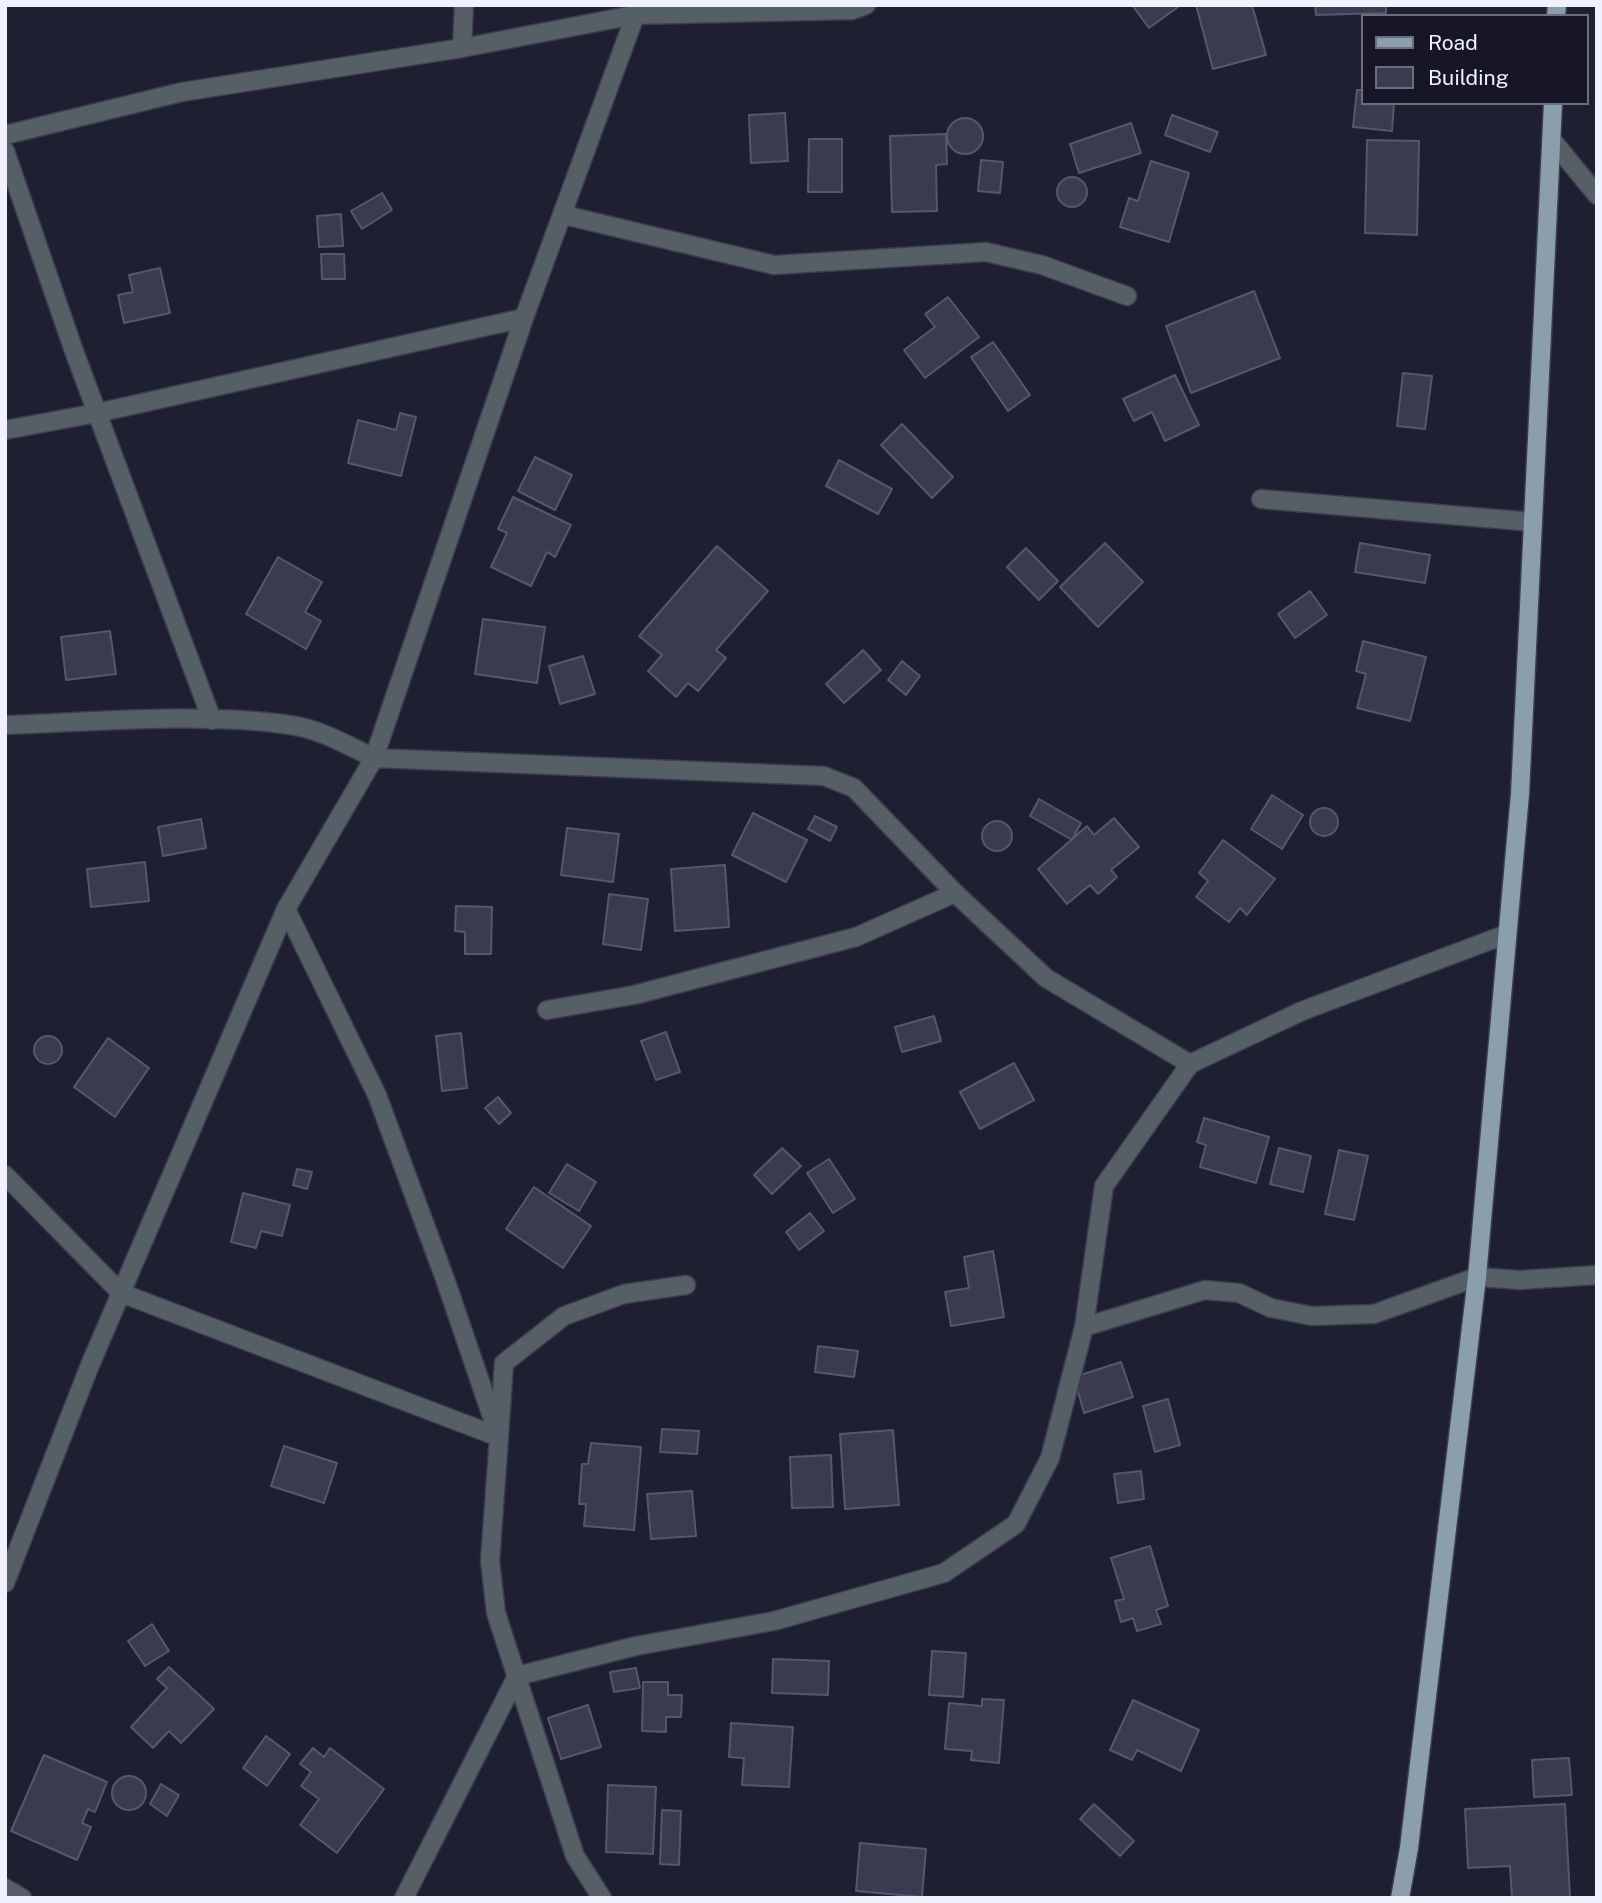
<!DOCTYPE html>
<html>
<head>
<meta charset="utf-8">
<style>
	body { margin:0 }
	#map { position:relative; width:1602px; height:1903px; overflow:hidden; background:#1f1f32; font-family:"Public Sans",sans-serif }
	canvas { display:block }
	.frame { position:absolute; inset:0; border:7px solid #f0f1fe; pointer-events:none }
	.legend { position:absolute; left:1361px; top:14px; width:228px; height:91px; box-sizing:border-box; background:#161627; border:2px solid #6d6e7d; margin:0; padding:9px 12px; list-style:none; font-size:21px; color:#f0f1fe }
	.legend li { display:flex; align-items:center; gap:14px; height:35px }
	.legend b { width:35px; border:2px solid #6d6e7d }
</style>
</head>
<body>
<div id="map">
<canvas width="1602" height="1903"></canvas>
<div class="frame"></div>
<ul class="legend">
<li><b style="height:9px;background:#8b9eab"></b>Road</li>
<li><b style="height:19px;background:#3b3b4f"></b>Building</li>
</ul>
</div>
<script>
const c = document.querySelector('canvas').getContext('2d');
c.lineJoin = 'round';
function paint(path, color) {
  c.fillStyle = color;
  c.fill(path, 'evenodd');
}
function strokePath(path, color, width, dash) {
  c.strokeStyle = color;
  c.lineWidth = width;
  c.lineCap = dash ? 'butt' : 'round';
  c.setLineDash(dash || []);
  c.stroke(path);
}
const building = new Path2D(`
	M1132,5h45l1,2 -29,21z
	M1196,5h56l14,50 -53,14z
	M1315,5h71v8l-70,2z
	M1357,90h5v13h32l-2,28 -39,-4z
	M785,113l3,48 -37,2 -2,-48z
	M1172,115l46,17 -8,20 -45,-17z
	M947 136a18 18 0 1 1 36 0a18 18 0 1 1-36 0Z
	M1131,123l10,30 -62,20 -9,-29z
	M946,134l1,30 -11,1 1,46 -45,1 -2,-76z
	M809,139h33v53h-34z
	M1367,140l52,1 -2,94 -52,-2z
	M981,160l22,2 -3,31 -22,-2z
	M1151,161l38,12 -20,69 -49,-15 9,-29 9,3z
	M1057 192a15 15 0 1 1 30 0a15 15 0 1 1-30 0Z
	M382,193l10,17 -30,19 -11,-18z
	M341,214l2,32 -24,1 -2,-31z
	M321,254h23l1,25h-23z
	M160,268l10,45 -46,10 -6,-28 15,-3 -4,-17z
	M1254,291l26,67 -89,35 -25,-67z
	M948,297l31,40 -54,41 -21,-28 31,-23 -10,-13z
	M993,342l37,53 -22,16 -37,-54z
	M1403,373l29,3 -7,53 -28,-3z
	M1175,375l24,50 -34,16 -13,-29 -18,9 -11,-22z
	M400,413l16,4 -15,59 -53,-13 10,-43 38,10z
	M902,424l51,53 -21,21 -51,-53z
	M535,457l37,18 -17,35 -37,-19z
	M839,460l53,29 -14,25 -52,-28z
	M513,497l58,28 -16,32 -8,-5 -16,34 -40,-19 16,-34 -9,-4z
	M1105,543l38,39 -45,45 -38,-40z
	M1360,543l70,12 -5,28 -70,-11z
	M717,546l51,45 -52,59 10,8 -28,33 -10,-8 -12,14 -28,-26 14,-16 -23,-19z
	M1026,548l32,33 -19,19 -32,-33z
	M278,557l44,25 -17,30 16,9 -15,28 -60,-35z
	M1310,591l17,24 -32,23 -17,-24z
	M483,619l62,8 -8,56 -62,-9z
	M110,631l6,43 -50,6 -5,-43z
	M1363,641l63,16 -16,64 -53,-13 9,-34 -10,-3z
	M863,650l18,20 -37,33 -18,-19z
	M583,656l12,38 -35,10 -11,-38z
	M902,661l18,15 -14,19 -18,-15z
	M1272,795l31,20 -21,34 -31,-20z
	M1039,799l42,24 -9,17 -42,-24z
	M1310 822a14 14 0 1 1 28 0a14 14 0 1 1-28 0Z
	M753,813l54,27 -21,42 -54,-27z
	M815,816l22,11 -7,14 -22,-12z
	M1114,818l25,29 -28,23 6,7 -19,17 -8,-9 -23,19 -29,-35 49,-43 7,9z
	M201,819l5,29 -43,8 -5,-29z
	M982 836a15 15 0 1 1 30 0a15 15 0 1 1-30 0Z
	M567,828l52,6 -6,48 -52,-7z
	M1223,840l52,39 -28,36 -7,-7 -11,14 -33,-25 12,-16 -9,-8z
	M145,862l4,39 -58,6 -4,-38z
	M725,865l4,62 -54,4 -4,-62z
	M609,894l39,5 -7,51 -38,-6z
	M456,906l36,1 -1,47h-26v-22l-10,-1z
	M934,1016l7,25 -39,11 -7,-25z
	M666,1032l14,40 -24,8 -15,-39z
	M461,1033l6,55 -25,3 -6,-55z
	M34 1050a14 14 0 1 1 28 0a14 14 0 1 1-28 0Z
	M108,1038l41,30 -34,49 -41,-30z
	M1014,1063l20,37 -54,29 -20,-37z
	M498,1097l13,16 -12,11 -14,-16z
	M1204,1118l65,19 -13,46 -56,-16 6,-22 -9,-3z
	M782,1148l19,18 -29,28 -18,-19z
	M1279,1148l32,8 -8,36 -33,-8z
	M1339,1150l29,6 -14,64 -29,-6z
	M829,1159l26,40 -22,14 -26,-40z
	M567,1164l29,18 -17,29 -30,-18z
	M297,1169l15,3 -5,17 -14,-4z
	M534,1187l57,39 -28,42 -57,-39z
	M243,1193l47,12 -8,31 -21,-5 -5,17 -25,-6z
	M810,1213l14,18 -25,19 -13,-18z
	M993,1251l11,66 -53,9 -6,-34 24,-4 -5,-31z
	M818,1346l40,5 -4,26 -39,-5z
	M1121,1362l12,35 -49,16 -10,-36z
	M1168,1399l12,46 -25,7 -12,-46z
	M662,1429l37,2 -2,23 -37,-2z
	M893,1430l6,75 -54,4 -5,-75z
	M591,1443l50,4 -7,83 -50,-4 2,-22h-7l3,-40h6z
	M284,1446l53,17 -13,40 -53,-17z
	M831,1455l2,52 -41,1 -2,-51z
	M1141,1471l3,28 -26,4 -4,-29z
	M692,1491l4,45 -45,3 -4,-45z
	M1150,1546l18,60 -12,4 5,14 -24,7 -4,-13 -12,4 -6,-21 9,-2 -13,-41z
	M152,1624l17,27 -24,15 -17,-25z
	M932,1651l34,2 -3,44 -34,-2z
	M773,1659l56,2 -1,34 -56,-2z
	M169,1667l45,42 -33,34 -12,-12 -16,17 -22,-21 36,-39 -10,-9z
	M636,1668l4,20 -26,4 -4,-20z
	M643,1682h25v13h14l-1,22h-15v15l-24,-1z
	M982,1699l22,1 -5,63 -28,-3 1,-9 -27,-2 4,-46 33,3z
	M1133,1700l66,30 -18,41 -44,-21 -5,10 -22,-10z
	M588,1705l13,42 -40,12 -13,-41z
	M731,1723l62,4 -4,60 -47,-2 2,-27 -15,-1z
	M266,1736l24,18 -23,32 -24,-18z
	M313,1748l11,9 6,-9 54,41 -47,64 -37,-28 19,-26 -18,-13 10,-14 -11,-8z
	M44,1755l63,27 -12,30 -7,-3 -6,14 9,4 -14,33 -66,-29z
	M1569,1758l3,37 -38,2 -2,-37z
	M112 1793a17 17 0 1 1 34 0a17 17 0 1 1-34 0Z
	M161,1784l18,11 -12,21 -17,-12z
	M608,1785l48,2 -3,67 -47,-2z
	M1094,1804l40,37 -14,15 -40,-37z
	M1565,1804l5,93 -58,1 -2,-32 -42,2 -3,-59z
	M662,1810l19,1 -2,54 -19,-1z
	M860,1843l66,6 -4,48 -66,-6z`);
paint(building, '#3b3b4f');
strokePath(building, '#56576c', 2);
const minor = new Path2D(`
	M462,48l2,-43
	M5,135l177,-43 280,-44 172,-33 218,-5 14,-5
	M1551,139l46,56
	M5,151l69,200 138,369
	M564,215l210,50 212,-13 56,13 85,31
	M5,430l92,-17 427,-95
	M1261,499l272,23
	M5,725c89,-3 198,-13 285,0 30,4 57,20 84,33l450,18 30,12 101,105
	M286,909l91,186 68,184 54,158 -9,124 6,52 79,243 27,42
	M547,1010l87,-15 222,-58 99,-44 91,85 144,86
	M5,1175l116,118 378,144 5,-74 60,-47 60,-22 62,-9
	M1084,1327l20,-141 86,-122 112,-53 205,-77
	M5,1583l85,-218 196,-456 88,-151 150,-440 115,-313
	M5,1888l17,10
	M404,1898l113,-222 119,-30 138,-25 170,-48 72,-49 34,-66 34,-131 121,-37 34,3 32,15 41,8 62,-2 103,-37 43,3 77,-5`);
const major = new Path2D(`
	M1556,16l1,-11
	M1400,1898l9,-50 68,-571 43,-483 33,-691`);
strokePath(minor, '#3c3c4f', 21);
strokePath(major, '#3c3c4f', 21);
strokePath(minor, '#565f66', 18);
strokePath(major, '#8b9eab', 18);
</script>
</body>
</html>
